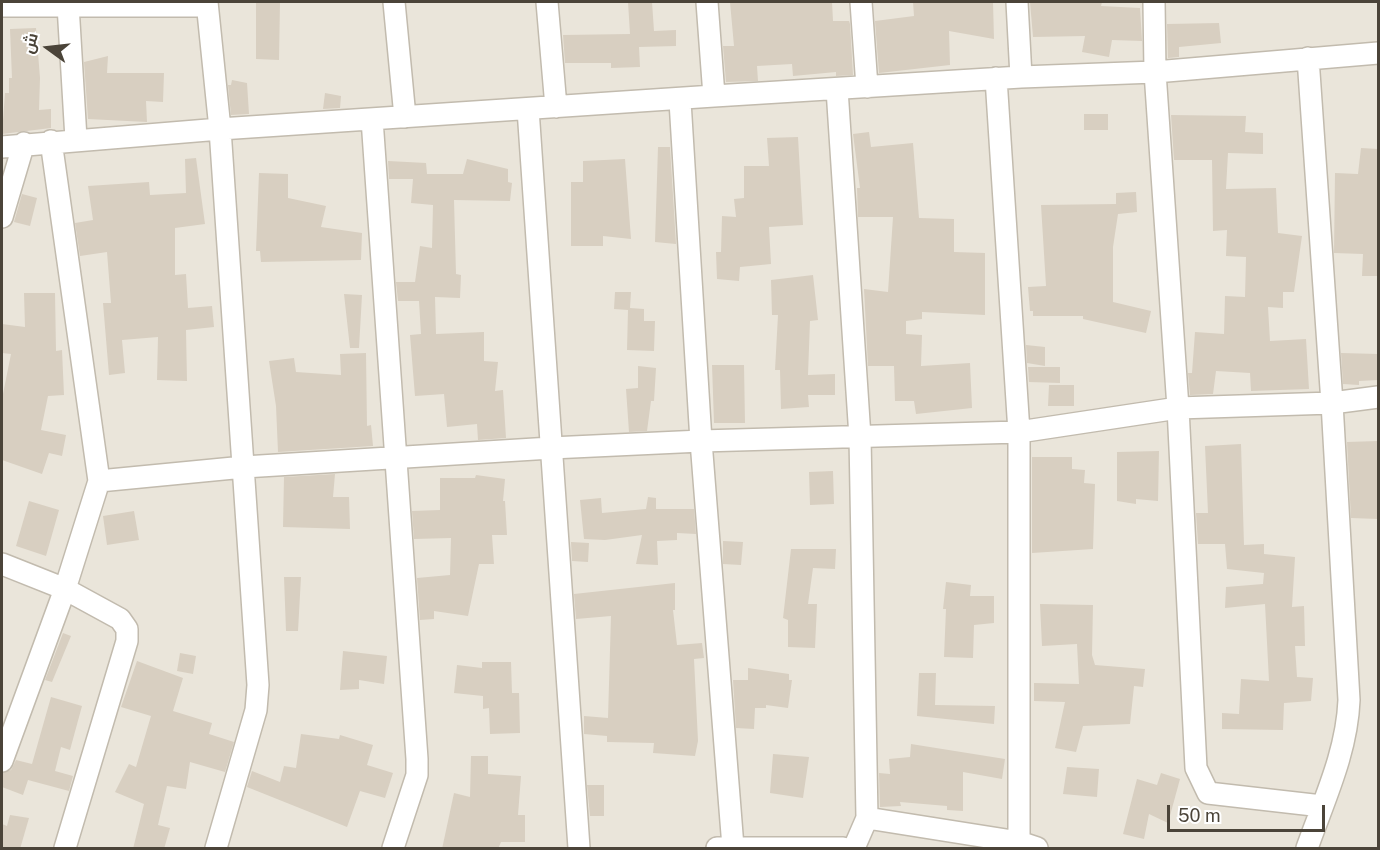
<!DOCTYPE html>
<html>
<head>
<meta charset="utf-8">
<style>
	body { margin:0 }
	#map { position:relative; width:1380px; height:850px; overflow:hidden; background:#f6f3ec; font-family:"Public Sans",Cairo,sans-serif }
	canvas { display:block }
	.frame { position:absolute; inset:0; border:3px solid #4b4439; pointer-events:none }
	.north { position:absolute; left:18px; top:18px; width:60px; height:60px; -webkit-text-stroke:4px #fff; paint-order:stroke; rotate:285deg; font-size:16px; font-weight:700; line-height:24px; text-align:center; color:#4b4439 }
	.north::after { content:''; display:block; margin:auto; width:21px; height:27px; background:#4b4439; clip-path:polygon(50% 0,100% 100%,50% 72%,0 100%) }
	.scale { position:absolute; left:1167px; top:805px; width:158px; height:27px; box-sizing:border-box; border:3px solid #4b4439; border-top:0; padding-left:8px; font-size:18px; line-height:21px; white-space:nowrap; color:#4b4439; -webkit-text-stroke:4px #fff; paint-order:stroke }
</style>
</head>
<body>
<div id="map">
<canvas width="1380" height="850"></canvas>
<div class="frame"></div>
<div class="north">ش</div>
<div class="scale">50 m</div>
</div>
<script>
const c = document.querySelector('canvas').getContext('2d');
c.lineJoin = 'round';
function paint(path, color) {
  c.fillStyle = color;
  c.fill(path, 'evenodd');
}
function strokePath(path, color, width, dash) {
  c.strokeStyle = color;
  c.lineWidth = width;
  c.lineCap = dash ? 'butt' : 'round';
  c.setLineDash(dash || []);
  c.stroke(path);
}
paint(new Path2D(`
	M2,2h1376v846h-1376z`), '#eae5da');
paint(new Path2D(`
	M256,2h24l-1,58 -23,-1z
	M628,2h24l2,29 22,-1v16l-37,1 1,20 -29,1v-5h-46l-2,-28 67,-1z
	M730,2h102l1,19h16l1,3 3,51 -17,1v-4l-43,4 -1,-12 -35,2 1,15 -32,1 -3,-36h11z
	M913,2h80l1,37 -45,-8 1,34 -71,8 -4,-52 39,-5z
	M1030,2h72l-1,4 39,2 2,33 -30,-1 -3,17 -27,-5 3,-16 -52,1z
	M1219,23l2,20 -42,4v10l-11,1 -1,-34z
	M36,28l4,50 -1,32 12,-1v19l-49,6 3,-41h4v-15h3l-2,-49z
	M108,56l-1,17h57l-1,29 -17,-1 1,21 -59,-3 -4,-57z
	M232,80l15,3 2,31 -18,1 -3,-30h3z
	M325,93l16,3 -1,12 -17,1z
	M1084,114h24v16h-24z
	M1171,115l75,1 -1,16 18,1v21l-35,-1 -2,36 50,-1 2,45 24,3 -8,56h-11v16l-15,-1 2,34 36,-2 3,50 -58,2 -1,-18 -34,-2 -3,23 -23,1 -2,-22h4l3,-41 29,2 1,-38 20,1 1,-40 -20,-1 1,-26 -14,1 -1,-71h-38z
	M869,132l2,15 42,-4 6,75 35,1v33l31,1v62l-63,-3v7l-16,2v13l16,1 -1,31 49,-3 2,45 -56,6 -2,-13h-19l-1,-35h-26l-4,-77 24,3 5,-75h-35l-1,-29h3l-7,-54z
	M798,137l5,88 -34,2 2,37 -31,3 -1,14 -22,-2 -1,-27h5l1,-36 14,1 -2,-18 10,-1v-32h25l-2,-28z
	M658,147h12l6,97 -21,-2z
	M1361,148l17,1v127h-16l1,-22 -29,-1 1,-80 23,1z
	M196,158l9,66 -30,4v47l11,-1 2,34 24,-2 2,21 -28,3 1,51 -30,-1 1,-43 -36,3 3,33 -16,2 -6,-72h8l-4,-51 -27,4 -5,-33 18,-3 -5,-34 61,-4 1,13 36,-2 -1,-34z
	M467,159l41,10v13l4,1 -2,18 -56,-1 2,74 5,1 -1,23 -25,-1 1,37 48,-2v29l14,1 -3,29 8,-1 3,48 -28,2 -1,-16 -30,3 -3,-33 -29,2 -5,-61 11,-1 -2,-33h-21l-2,-19h19l5,-36 12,2 1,-43 -22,-2 2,-24h-24l-1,-18 38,2 1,11h36z
	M625,159l6,80 -28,-3v10h-32v-64h12v-21z
	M259,173l29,1v24l38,8 -5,21 41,6 -1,27 -100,2 -1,-11h-4z
	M1136,192l1,20 -19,2 -5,33v55l38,9 -5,22 -63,-14v-3h-50v-5h-3l-2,-24 18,-1 -5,-81 75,-1v-11z
	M22,194l15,4 -7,28 -16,-4z
	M813,275l5,45 -8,1 -2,54 27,-1v21h-27l1,12 -28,2 -1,-39h-5l3,-55h-6l-1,-35z
	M615,292h16l-1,16 14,1v12h11l-1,30 -27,-1 1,-40 -14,-1z
	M24,293h31l1,58 6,-1 2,45 -16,1 -7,34 25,5 -4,21 -13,-3 -7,21 -40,-14v-61l9,-45 -9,-1v-29l23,3z
	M344,294l18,1 -3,53h-9z
	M1026,345l19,2v19l-18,-3z
	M366,353l1,73 4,-1 2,21 -95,6 -2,-46 -7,-45 25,-3 2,14 45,3 -1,-21z
	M1341,353l37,1v26l-19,1v4l-16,-1z
	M712,365h32l1,58h-31z
	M638,366l18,2 -2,33h-3l-4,30 -18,1 -3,-43 12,-1z
	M1028,367h32v16l-31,-1z
	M1049,385h25v21h-26z
	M1378,441v78l-27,-1 -4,-76z
	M1241,444l3,101 20,-1v10l31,3 -3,50 12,-1 1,40h-10l2,31 16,1 -2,23 -27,2 -1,27 -61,-1v-16l17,1 2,-35 28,2 -4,-77 -40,4 1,-21 37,-3 1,-11 -37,-4 -2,-25h-27l-2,-31h12l-3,-67z
	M1159,451l-1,50 -22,-2v5l-19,-3v-49z
	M1032,457h40v12l13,1 -1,13 11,1 -2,65 -61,4z
	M833,471l1,33 -24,1 -1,-33z
	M335,474l-2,23h16l1,32 -67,-2 1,-50z
	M476,475l29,4 -2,22h2l2,34h-15l2,29h-15l-11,52 -34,-5v8l-14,1 -3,-42 33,-3 1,-37 -37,1 -2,-28 28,-1v-32h35z
	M648,497l8,1v11h38l2,25 -19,-1v7l-20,1 1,24 -22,-1 6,-29 -37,5 -21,-1 -4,-39 21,-2 1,15 44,-4z
	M29,501l30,9 -13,46 -30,-10z
	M134,511l5,29 -32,5 -4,-29z
	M723,541l20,1 -2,23 -18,-1z
	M571,542l18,1 -1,19 -16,-1z
	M791,549h45l-1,20 -22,-1 -5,36h9l-2,44 -27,-1v-27l-5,-2z
	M284,577h17l-3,54h-12z
	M946,582l25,3 -1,11h24v27l-20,2 -1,33 -29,-1 2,-48h-3z
	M675,583v27h-2l4,35 25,-2 2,15 -10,1 4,82 -3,15 -42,-3 1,-10 -47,-1v-6l-23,-2v-18l24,2 3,-102 -35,3 -2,-25z
	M1040,604l53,1 -1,50 3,10 50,4 -2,18 -9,-1 -4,38 -47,2 -7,26 -21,-4 10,-46 -31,-1v-18l45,1 -2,-40 -35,2z
	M63,633l8,3 -19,46 -7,-2z
	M343,651l44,5 -3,28 -25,-4v9l-19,1z
	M180,653l16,3 -3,18 -16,-3z
	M137,661l46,17 -10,33 39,12 -3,11 25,8 -9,30 -35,-10 -4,27 -19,-3 -9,39 12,3 -6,21h-31l11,-45 -29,-12 14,-28 7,3 15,-51 -30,-9z
	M482,662h29l1,31h7l1,40 -30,1 -1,-26 -6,1v-13l-29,-3 3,-28 25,3z
	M748,668l41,6v6h3l-4,28 -22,-3v3h-11l-1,21 -18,-1 -3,-48h15z
	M919,673h17l-1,32 60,1 -1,18 -77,-8z
	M51,697l31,9 -12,44 -9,-3 -6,24 18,5 -4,15 -41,-11 -5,15 -21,-8v-14l9,-3 5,-10 16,4z
	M301,734l38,5 1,-4 33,10 -6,20 26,8 -8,25 -25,-7 -13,36 -100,-40 5,-16 28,11 4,-16 12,2z
	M911,744l94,15 -3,20 -39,-7v39l-16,-1v-4l-47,-4 1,4 -21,1 -1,-34 11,1 -1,-15 21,-2z
	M773,754l36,3 -6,41 -33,-5z
	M471,756h17v18l33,2 -3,39h7v27h-24l-3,7h-56l12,-56 16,4z
	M1067,767l32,2 -2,28 -34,-3z
	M1161,773l19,6 -12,44 -19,-9 -5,25 -21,-5 14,-55 20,6z
	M587,785h17v31h-14z
	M10,815l19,3 -9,31h-18v-25l5,2z`), '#d8cfc1');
const minor = new Path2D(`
	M207,2l13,127 38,556 -2,25 -40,138
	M394,2l11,115
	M547,2l9,105
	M707,2l7,94
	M861,2l6,85
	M1017,2l4,75
	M1154,2l1,70 23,336 18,360 12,25 114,13
	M68,5l8,134
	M2,6h205
	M996,78l23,354v410l-3,6
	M837,89l23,348 7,381 -13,30
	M680,101l21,340 32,406
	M528,109l51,739
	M372,119l45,640v16l-24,73
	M2,147l218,-18 494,-33 307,-19 134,-5 223,-19
	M2,217l22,-74
	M99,481l145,-14 307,-19 150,-7 318,-9 159,-24 154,-5 46,-6
	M2,564l63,25 55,30 7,10v12l-62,207
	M2,761l63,-172 34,-108 -48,-340
	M867,818l152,24 18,6
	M717,848h126
	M1307,848c17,-48 40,-96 42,-148l-17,-297 -24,-345`);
strokePath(minor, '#c2bbae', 24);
strokePath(minor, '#fff', 21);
</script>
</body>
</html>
